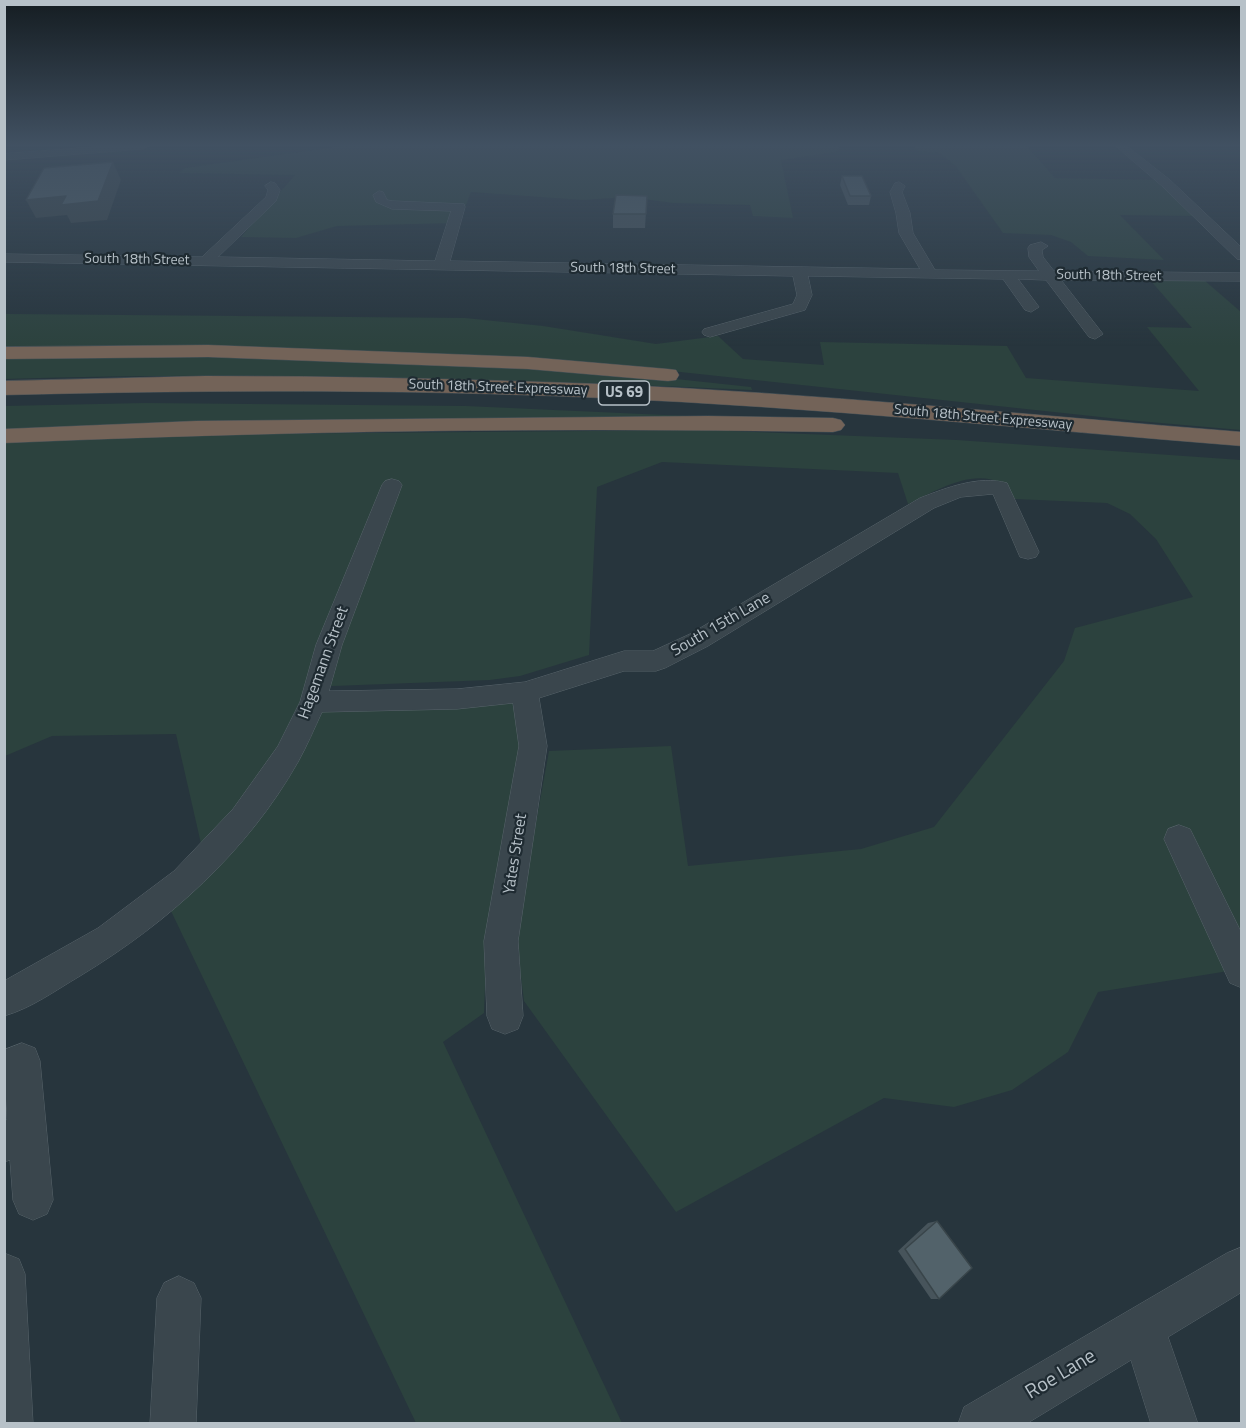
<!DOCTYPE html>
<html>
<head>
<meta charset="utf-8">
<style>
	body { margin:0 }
	#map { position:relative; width:1246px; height:1428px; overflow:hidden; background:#27353d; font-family:"Titillium Web",sans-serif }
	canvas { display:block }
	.frame { position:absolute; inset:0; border:6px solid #b7c1c8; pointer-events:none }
</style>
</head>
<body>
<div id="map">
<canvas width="1246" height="1428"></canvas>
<div class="frame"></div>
</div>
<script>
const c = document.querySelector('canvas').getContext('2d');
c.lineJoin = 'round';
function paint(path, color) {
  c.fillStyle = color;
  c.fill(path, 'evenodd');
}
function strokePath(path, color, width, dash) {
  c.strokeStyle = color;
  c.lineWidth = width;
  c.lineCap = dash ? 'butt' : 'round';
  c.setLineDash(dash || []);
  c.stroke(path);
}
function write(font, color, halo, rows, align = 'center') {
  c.font = font + ' "Titillium Web",sans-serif';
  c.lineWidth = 4.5;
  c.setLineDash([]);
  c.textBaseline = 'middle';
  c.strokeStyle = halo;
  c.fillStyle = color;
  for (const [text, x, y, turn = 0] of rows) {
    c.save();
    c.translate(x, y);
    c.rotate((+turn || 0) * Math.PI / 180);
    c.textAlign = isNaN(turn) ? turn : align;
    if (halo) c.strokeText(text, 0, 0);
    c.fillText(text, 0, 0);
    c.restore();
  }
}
paint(new Path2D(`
	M342,146h496l2,3 -4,3 -55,8 12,58 -40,-2 -3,-11 -76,-2 -46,-6 -46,3 -111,-8 -12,31 -122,3 -41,12 -55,-1 54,-62 -116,-2 6,-5z
	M914,146h113l28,32 103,2 37,36 -75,-1 44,45 -76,-4 -17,-14 -20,-7 -48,-2 -48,-68 -16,-12 -22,-2z
	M1150,280h54l37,32v118l-103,-9 -523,-56 -610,-16 -1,-35h6l455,4 78,8 113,18 62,-8 25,23 81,6 -4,-23 187,4 19,32 173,13 -52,-64 45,1z
	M123,354l478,17 150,16 1,3c-249,-11 -498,-19 -747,-11l-1,-22z
	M145,403l321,3 221,10v4l-682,13 -1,-27z
	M705,430l252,10 284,20v509l-143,23 -30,60 -56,38 -58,17 -70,-9 -208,114 -152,-211 -5,-40 -1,-39 31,-171 122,-5 17,120 173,-17 73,-22 130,-166 11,-33 118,-31 -37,-58 -26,-25 -23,-11 -92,-4c-4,-5 -8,-12 -13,-15 -29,-17 -68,8 -94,20l-10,-31 -236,-11 -65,25 -8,168 -69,21 -30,4 -183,7 -25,60 -80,101 -26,-114 -124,2 -47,20 -1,-314 240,-8z
	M518,697l3,55 -35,207 -2,54 -41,29 179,381h-206l-245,-512 147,-197 9,-7z`), '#2c423e');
const minor = new Path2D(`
	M105,146h44l-6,3 -139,11v-6z
	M1116,146h11l43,34 72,68v12l-5,-1 -75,-73z
	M271,182l4,1 5,7 -4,11 -58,56 217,4 16,-50 -59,-2 -16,-7 -3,-7 6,-4 4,1 4,8 6,1 71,3 1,3 -15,54 470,8 -21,-36 -3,-20 -6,-21 5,-9 4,-1 6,4 -3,6 8,21 3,20 22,37 104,1 -10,-14 -1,-9 2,-3 11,-3 7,4 -6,4 1,7 11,14 188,2v8l-181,-1 42,54 -8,5 -6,-2 -43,-57 -28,-1 21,28 -8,5 -6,-2 -22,-31 -195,-3 4,19 -7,15 -95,27 -6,-2 -2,-3 2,-3 89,-25 4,-9 -4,-19 -789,-14v-8l198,3 64,-60 2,-7 -3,-4z
	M392,479l7,2 3,4 -60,160 -13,46 128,-2 68,-7 99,-31h29l37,-17 230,-136c26,-10 59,-23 87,-15l32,69 -3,5 -8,2 -8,-2 -27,-63 -32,3 -27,11 -226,138 -43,22 -9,3h-32l-85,27 8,48 -29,195 5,75 -5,13 -13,5 -13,-5 -5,-13 -3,-75 35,-195 -6,-43 -56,6 -135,3c-8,17 -15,34 -24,50 -51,90 -129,160 -218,214 -24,14 -48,32 -76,40v-35l94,-53 76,-57 59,-62 45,-63 22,-44 16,-57 66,-160 3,-4z
	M1179,825l11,4 52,105v54l-12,-5 -66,-144 4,-10z
	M22,1043l13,5 5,13 13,139 -6,14 -14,6 -14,-6 -6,-14 -3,-40 -6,2v-41l3,-1 -3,-70z
	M1242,1247v45l-74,45 30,87h-47l-20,-64 -105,64h-68l6,-17 263,-154z
	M4,1253l15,6 6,15 8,150h-29z
	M179,1276l15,7 7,15 -5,126h-46l7,-126 7,-15z`);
const highway = new Path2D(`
	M208,345l320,12 140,12 8,1 3,5 -3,5 -8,1 -140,-12 -320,-12 -204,2v-12z
	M205,376c132,0 264,3 396,8 214,9 427,31 641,48v14c-213,-17 -427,-39 -640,-48 -199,-9 -398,-8 -598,-3v-14z
	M708,416l125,2 8,2 4,5 -4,5 -8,2c-276,-5 -553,-1 -829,11v-14l192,-8z`);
strokePath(minor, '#58646b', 1);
strokePath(highway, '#455158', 1);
paint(minor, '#3a464d');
paint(highway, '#736358');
paint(new Path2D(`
	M842,176l29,20 -2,9h-21l-8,-20z
	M647,196l-2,32h-32v-14z
	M937,1221l2,78h-8l-33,-48 30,-28z`), '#47545b');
paint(new Path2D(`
	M113,162l8,18 -14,40 -36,3 -4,-8 -31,3 -10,-18z`), '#39454a');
const building = new Path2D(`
	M113,162l-15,39 -37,4 5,-9 -40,4 18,-32z
	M842,176h20l9,20h-21z
	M616,195l31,1 -1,18h-33z
	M937,1221l35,47 -33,31 -34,-50z`);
paint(building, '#52626a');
strokePath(building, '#39454a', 1.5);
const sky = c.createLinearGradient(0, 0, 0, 346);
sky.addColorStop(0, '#151d22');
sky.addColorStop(0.42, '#415162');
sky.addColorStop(1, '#41516200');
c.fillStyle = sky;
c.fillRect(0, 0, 1246, 346);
write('14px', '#b7c1c8', '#1f2b32', [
	["South 18th Street",137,260,1],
	["South 18th Street",623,269,1],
	["South 18th Street",1109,276,1],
	["South 18th Street Expressway",498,388,2],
	["South 18th Street Expressway",983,418,5]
]);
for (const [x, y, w] of [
	[624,393,51]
]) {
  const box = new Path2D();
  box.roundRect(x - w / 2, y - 12, w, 24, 4.5);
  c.fillStyle = '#1f2b32';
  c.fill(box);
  strokePath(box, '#b7c1c8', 1.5);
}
write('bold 15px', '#b7c1c8', null, [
	["US 69",624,393]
]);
write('16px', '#b7c1c8', '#1f2b32', [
	["South 15th Lane",721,625,-30],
	["Hagemann Street",324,663,-70],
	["Yates Street",516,854,-81]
]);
write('20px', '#b7c1c8', '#1f2b32', [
	["Roe Lane",1061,1375,-31]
]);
</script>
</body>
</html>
